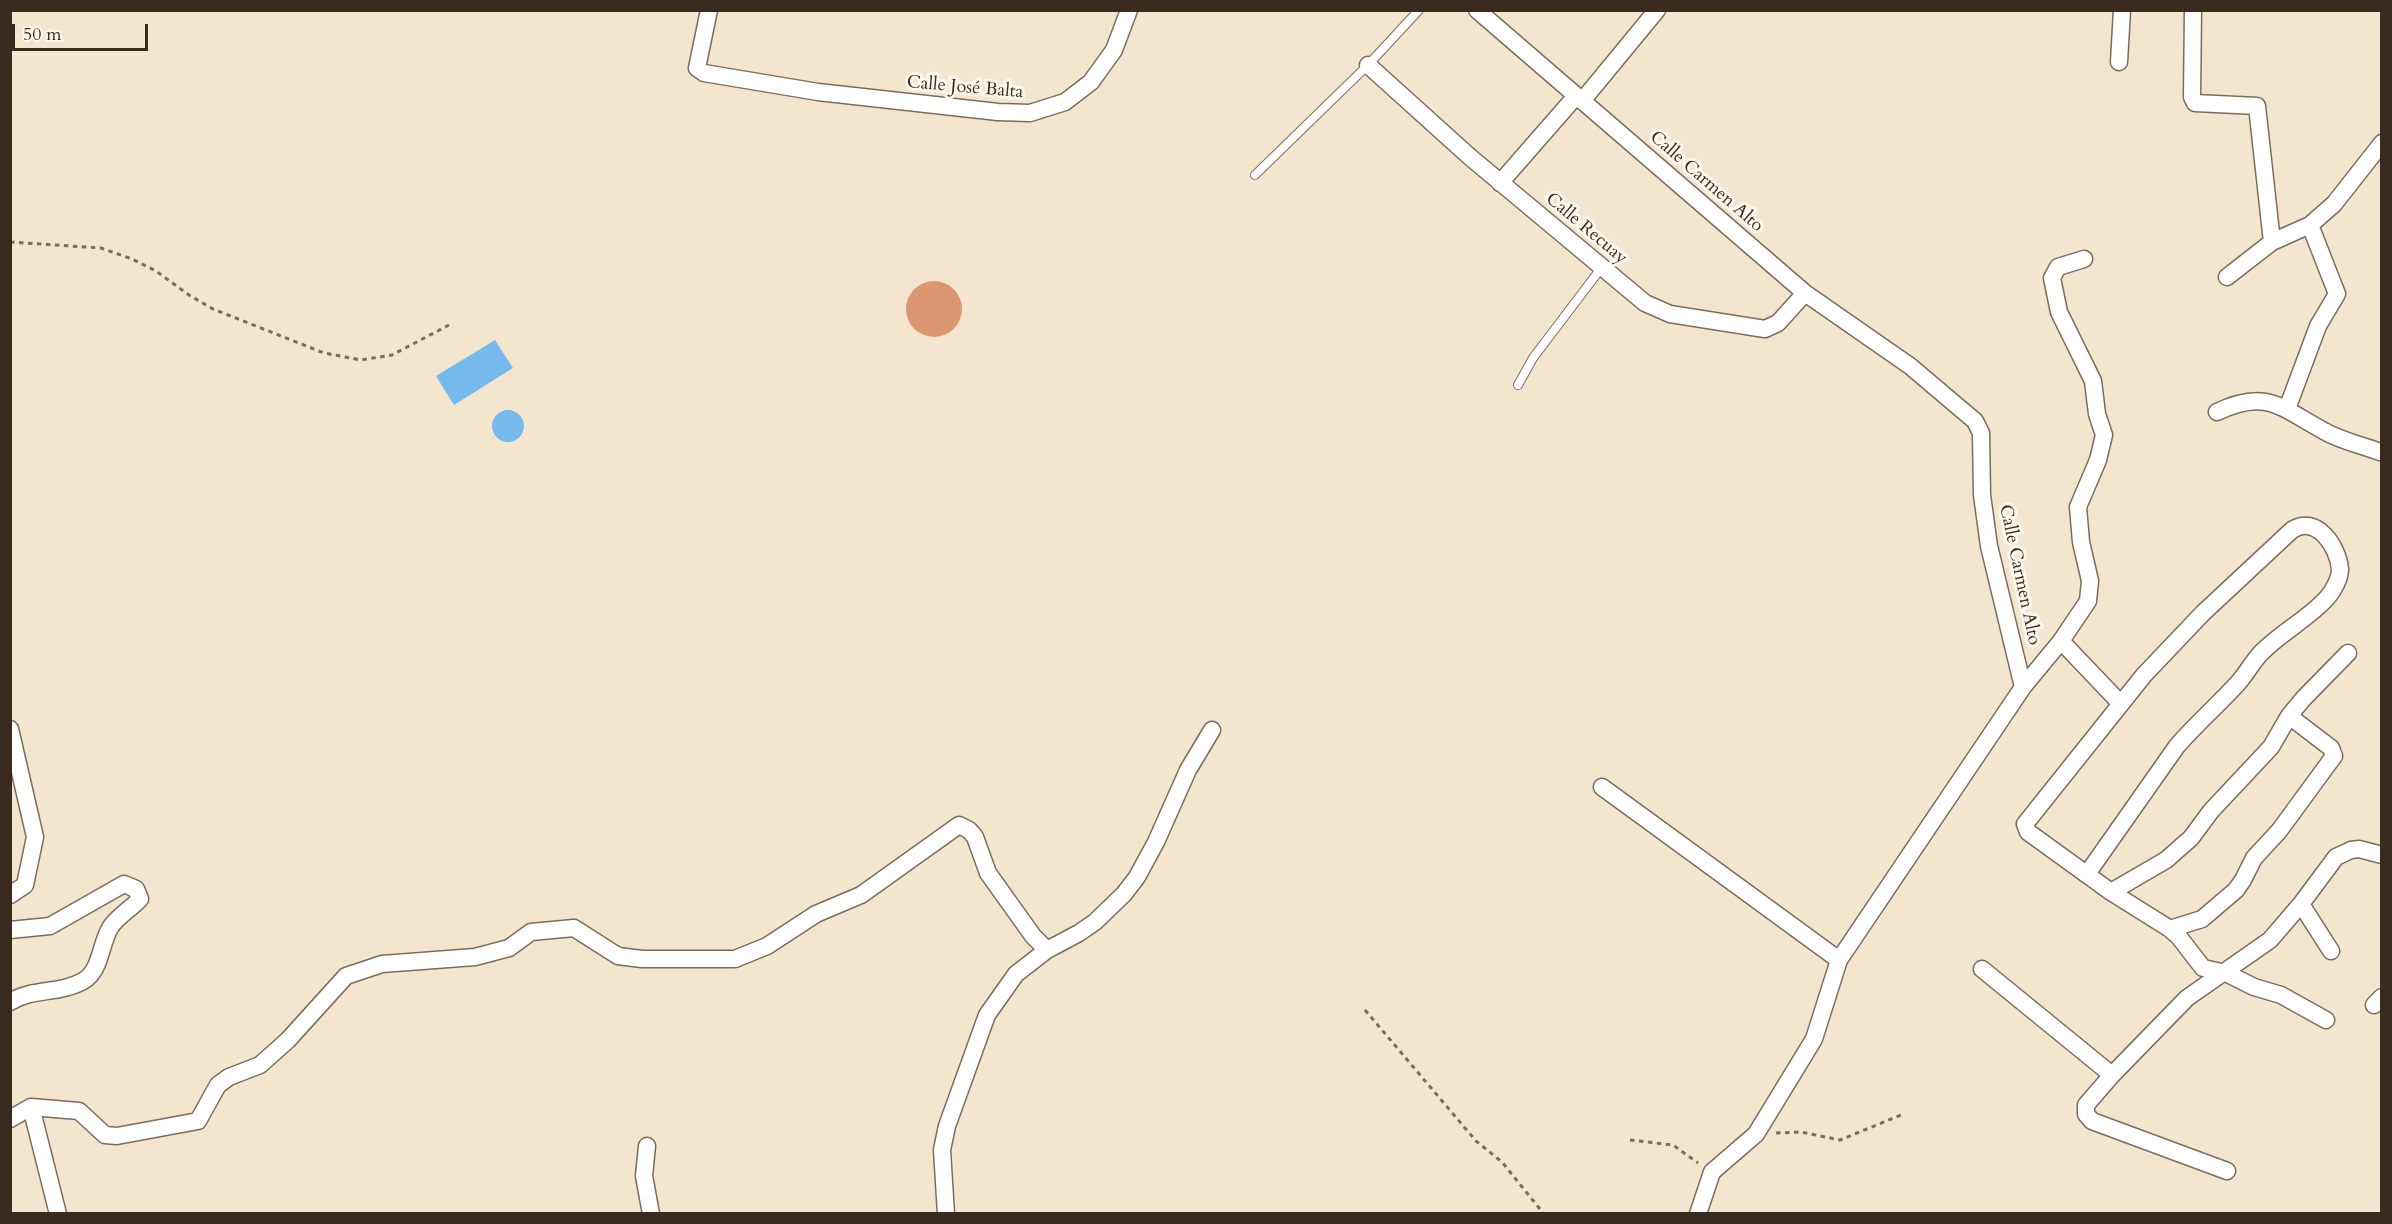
<!DOCTYPE html>
<html>
<head>
<meta charset="utf-8">
<style>
	body { margin:0 }
	#map { position:relative; width:2392px; height:1224px; overflow:hidden; background:#f4e6ce; font-family:Cardo,serif }
	canvas { display:block }
	.frame { position:absolute; inset:0; border:12px solid #3b2a1e; pointer-events:none }
	.scale { position:absolute; left:12px; top:24px; width:136px; height:27px; box-sizing:border-box; border:3px solid #3b2a1e; border-top:0; padding-left:8px; font-size:18px; line-height:21px; white-space:nowrap; color:#3b2a1e; -webkit-text-stroke:4px #fbf7ec; paint-order:stroke }
</style>
</head>
<body>
<div id="map">
<canvas width="2392" height="1224"></canvas>
<div class="frame"></div>
<div class="scale">50 m</div>
</div>
<script>
const c = document.querySelector('canvas').getContext('2d');
c.lineJoin = 'round';
function paint(path, color) {
  c.fillStyle = color;
  c.fill(path, 'evenodd');
}
function strokePath(path, color, width, dash) {
  c.strokeStyle = color;
  c.lineWidth = width;
  c.lineCap = dash ? 'butt' : 'round';
  c.setLineDash(dash || []);
  c.stroke(path);
}
function write(font, color, halo, rows, align = 'center') {
  c.font = font + ' Cardo,serif';
  c.lineWidth = 6;
  c.setLineDash([]);
  c.textBaseline = 'middle';
  c.strokeStyle = halo;
  c.fillStyle = color;
  for (const [text, x, y, turn = 0] of rows) {
    c.save();
    c.translate(x, y);
    c.rotate((+turn || 0) * Math.PI / 180);
    c.textAlign = isNaN(turn) ? turn : align;
    if (halo) c.strokeText(text, 0, 0);
    c.fillText(text, 0, 0);
    c.restore();
  }
}
paint(new Path2D(`
	M495,340l18,28 -59,37 -18,-29z
	M492 426a16 16 0 1 1 32 0a16 16 0 1 1-32 0Z`), '#75baeb');
paint(new Path2D(`
	M906 309a28 28 0 1 1 56 0a28 28 0 1 1-56 0Z`), '#dc9672');
const service = new Path2D(`
	M1255,175l113,-110 51,-55
	M1518,385l15,-27 69,-91`);
const minor = new Path2D(`
	M709,10l-12,58 7,5 114,19 180,20 32,1 35,-11 26,-20 23,-32 15,-40
	M1477,10l328,283 105,73 65,55 6,12 1,62 7,51 34,141 -184,273 -25,79 -58,95 -44,38 -14,42
	M2193,10l-1,87 3,6 62,3 15,136
	M2119,62l3,-52
	M1368,65l102,92 175,146 25,11 95,15 13,-6 27,-30
	M1582,101l75,-91
	M1500,183l76,-87
	M2227,277l45,-35 38,-17 24,-21 48,-61
	M2287,409l31,-83 19,-32 -27,-69
	M2217,412c50,-24 64,-4 107,19 17,10 38,14 56,21
	M2061,641l60,63
	M2023,687l38,-46 27,-40 2,-20 -9,-39 -3,-35 20,-47 6,-25 -7,-21 -4,-33 -34,-69 -7,-34 6,-11 26,-8
	M10,729l25,108 -10,48 -15,10
	M1602,787l237,173
	M2087,874l90,-128c19,-22 41,-41 61,-63 8,-9 14,-20 22,-29 20,-21 48,-35 67,-56 7,-8 13,-20 13,-29 -2,-23 -24,-55 -48,-39l-89,83 -59,62 -119,149 3,8 83,60 59,37 9,8 24,31 23,5 28,14 27,8 45,25
	M2111,892l55,-32 25,-22 20,-27 60,-64 18,-31 14,-17 45,-46
	M2301,904l30,47
	M2170,929l32,-10 34,-29 7,-10 11,-22 25,-27 55,-75 -3,-8 -42,-32
	M10,930l40,-4 74,-42 12,5 4,10c-9,10 -24,18 -30,29 -10,17 -9,43 -27,53 -23,13 -51,7 -73,21
	M1982,969l130,106
	M2374,1005l8,-8
	M31,1107l27,107
	M10,1119l21,-12 48,4 26,24 12,1 81,-15 20,-36 11,-8 31,-12 28,-25 58,-64 36,-12 93,-7 34,-9 22,-16 43,-4 44,28 24,3h93l32,-13 49,-32 45,-19 98,-70 10,5 6,7 13,36 45,63 14,14
	M647,1146l-3,30 7,38
	M2227,1171l-135,-50 -6,-7v-9l26,-30 75,-77 83,-58 31,-36 35,-47 15,-7 8,-1 23,6
	M946,1214l-4,-64 5,-24 40,-111 29,-41 31,-24 32,-17 16,-11 29,-28 13,-17 19,-35 32,-72 24,-40`);
strokePath(service, '#7c6c5c', 10);
strokePath(minor, '#7c6c5c', 19);
strokePath(new Path2D(`
	M10,242l91,6 31,11 24,12 33,24 24,14 111,44 37,7 31,-5 57,-30
	M1365,1010l111,131 26,21 42,52
	M1776,1133l25,-1 39,8 61,-25
	M1630,1140l43,5 25,18`), '#7c6c5c', 3, [4.5, 4.5]);
strokePath(service, '#fff', 8);
strokePath(minor, '#fff', 16);
write('18px', '#3b2a1e', '#fbf7ec', [
	["Calle José Balta",965,88,5],
	["Calle Carmen Alto",1706,182,41],
	["Calle Recuay",1586,229,40],
	["Calle Carmen Alto",2019,575,78]
]);
</script>
</body>
</html>
